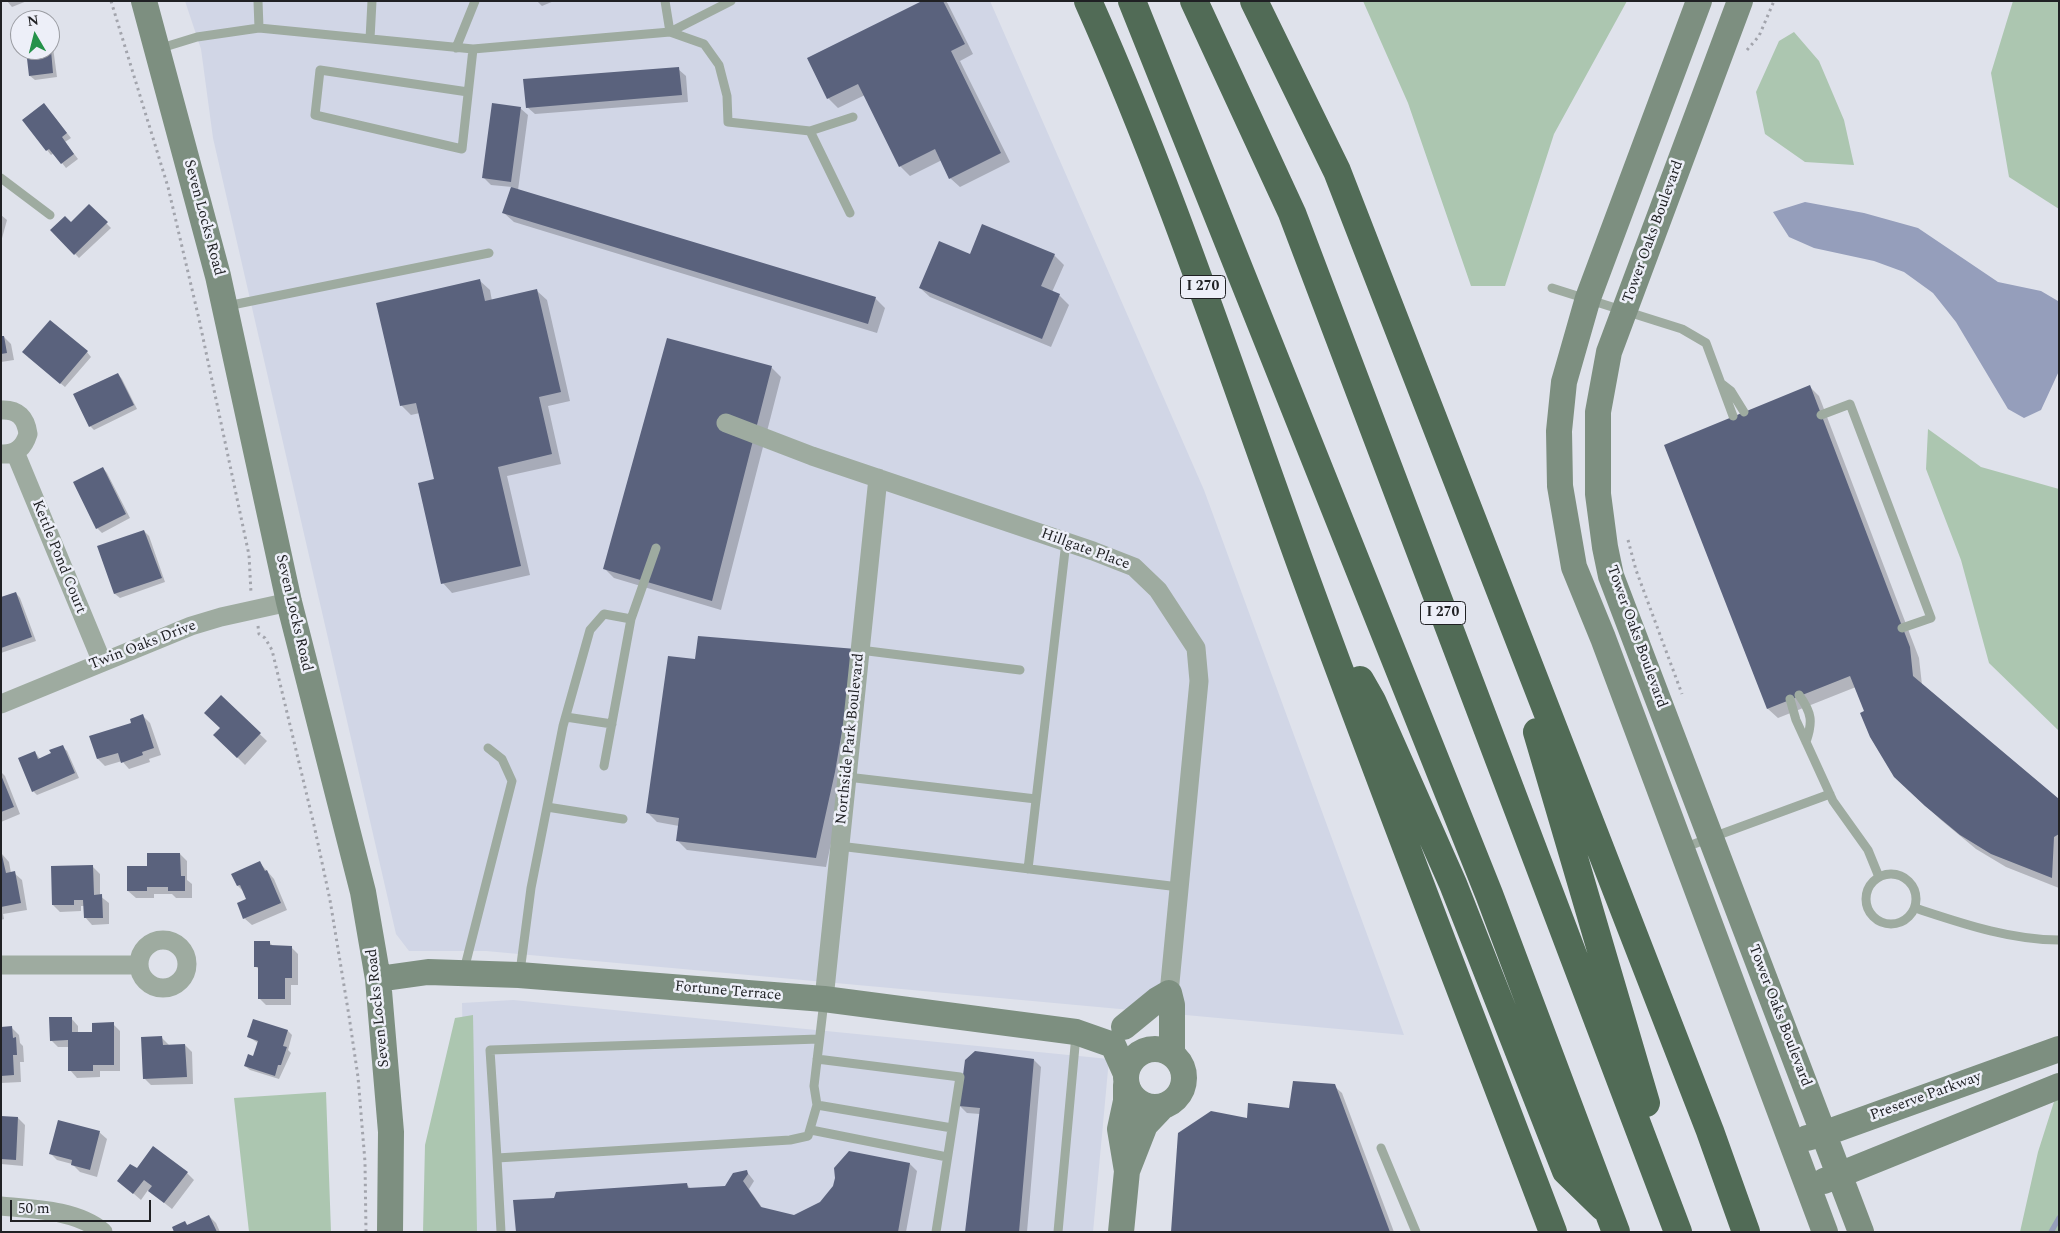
<!DOCTYPE html>
<html>
<head>
<meta charset="utf-8">
<style>
	body { margin:0 }
	#map { position:relative; width:2060px; height:1233px; overflow:hidden; background:#dfe2eb; font-family:Spectral,serif }
	canvas { display:block }
	.frame { position:absolute; inset:0; border:2px solid #202124; pointer-events:none }
	.north { position:absolute; left:10px; top:10px; width:50px; height:50px; box-sizing:border-box; background:#edeff8; border:1px solid #9b9da3; border-radius:50%; rotate:352deg; font-size:14px; font-weight:700; line-height:20px; text-align:center; color:#202124 }
	.north::after { content:''; display:block; margin:auto; width:18px; height:22px; background:#25924a; clip-path:polygon(50% 0,100% 100%,50% 72%,0 100%) }
	.scale { position:absolute; left:10px; top:1200px; width:141px; height:22px; box-sizing:border-box; border:2px solid #202124; border-top:0; padding-left:6px; font-size:15px; line-height:18px; white-space:nowrap; color:#202124; -webkit-text-stroke:4px #edeff8; paint-order:stroke }
</style>
</head>
<body>
<div id="map">
<canvas width="2060" height="1233"></canvas>
<div class="frame"></div>
<div class="north">N</div>
<div class="scale">50 m</div>
</div>
<script>
const c = document.querySelector('canvas').getContext('2d');
c.lineJoin = 'round';
function paint(path, color) {
  c.fillStyle = color;
  c.fill(path, 'evenodd');
}
function strokePath(path, color, width, dash) {
  c.strokeStyle = color;
  c.lineWidth = width;
  c.lineCap = dash ? 'butt' : 'round';
  c.setLineDash(dash || []);
  c.stroke(path);
}
function write(font, color, halo, rows, align = 'center') {
  c.font = font + ' Spectral,serif';
  c.lineWidth = 5;
  c.setLineDash([]);
  c.textBaseline = 'middle';
  c.strokeStyle = halo;
  c.fillStyle = color;
  for (const [text, x, y, turn = 0] of rows) {
    c.save();
    c.translate(x, y);
    c.rotate((+turn || 0) * Math.PI / 180);
    c.textAlign = isNaN(turn) ? turn : align;
    if (halo) c.strokeText(text, 0, 0);
    c.fillText(text, 0, 0);
    c.restore();
  }
}
paint(new Path2D(`
	M185,1h805l214,489 200,545 -918,-84h-77l-13,-17 -183,-796 -12,-89z
	M513,1000l596,59 -16,173h-626l-5,-229z`), '#d1d6e6');
paint(new Path2D(`
	M1363,1h264l-73,133 -49,152h-34l-63,-183z
	M2013,1h46v208l-50,-32 -18,-104z
	M1794,32l25,29 25,59 10,45 -49,-3 -40,-28 -9,-42 23,-51z
	M1928,429l53,38 78,22v242l-70,-68 -28,-103 -35,-91z
	M473,1015l4,217h-54l2,-87 30,-127z
	M2059,1086v146h-39l18,-80z
	M326,1092l5,140h-82l-15,-134z`), '#acc6b0');
paint(new Path2D(`
	M1805,202l59,11 54,15 80,54 43,9 17,10 1,70 -18,39 -17,8 -16,-9 -52,-87 -23,-29 -29,-21 -30,-11 -60,-13 -25,-11 -16,-25z`), '#959ebb');
paint(new Path2D(`
	M7,1h20l-15,6z
	M537,1h17l-12,5z
	M925,1h21l2,3 25,50 -13,7 50,101 -50,25 -10,-9 -8,-18 -32,16 -10,-10 -35,-71 -27,13 -10,-10z
	M50,25l7,52 -22,3 -5,-4 -3,-26h23z
	M678,69l8,7 2,26 -153,12 -8,-7z
	M44,104l27,34 -6,4 13,17 -12,9 -12,-15 -3,2 -4,-5z
	M520,108l8,7 -10,75 357,108 10,10 -8,25 -363,-111 -10,-9 8,-26 -21,-2 -8,-8z
	M89,206l22,22 -32,30 -27,-28 19,-7z
	M1,215l6,5 -6,22z
	M971,255h83l10,10 -12,27 8,4 9,9 -18,42 -121,-50 -10,-9z
	M480,281l10,9 2,11 45,-10 10,9 23,101 -22,5 13,58 -54,12 23,99 -78,18 -9,-10 -8,-103 -15,-67 -9,2 -10,-10z
	M4,337l7,7 3,16 -13,2v-24z
	M87,352l4,5 -26,30 -37,-30z
	M771,367l10,10 -60,233 -107,-32 -9,-9z
	M118,374l4,5 15,30 -43,21 -4,-4z
	M1810,387l9,9 100,262 3,27 137,116v87l-53,-21 -30,-18 -35,-29 -31,-29 -43,-79 -11,-25 -78,31 -10,-9 -102,-264z
	M103,468l4,5 23,45 -28,15 -5,-5z
	M144,531l5,5 16,46 -45,16 -5,-4 -16,-47z
	M16,593l4,5 16,43 -35,12v-55z
	M855,650l-11,132 -18,85 -139,-17 -10,-10 2,-14 -22,-4 -10,-10 49,-151z
	M221,697l46,44 -22,24 -30,-30 7,-7z
	M143,716l7,7 11,32 -12,4 1,3 -21,7 -7,-8 -17,5 -7,-7 -7,-23 42,-12z
	M62,746l5,5 12,27 -42,17 -4,-4 2,-39 5,7 12,-5z
	M1,772l4,4 15,38 -19,8z
	M2,854l7,8 2,11h3l8,7 5,30 -24,4 1,5 -3,1z
	M180,854l7,7v19l5,4v14h-16l-4,-4h-18v4h-18l-8,-7 20,-24z
	M260,863l14,16 13,31 -35,15 -8,-7 3,-19 -3,-7 -6,-6z
	M93,867l7,7v22l9,7v21l-17,1 -7,-8v-11h-4v5l-21,1 -7,-7z
	M269,942l5,5h17l7,7v31h-7v20h-25l-7,-7 1,-28 -5,-4z
	M71,1018l7,8v7h15l20,-9 7,7v40h-20v6l-23,1 -7,-8 -1,-23h-11l-7,-7z
	M1,1028h11l7,7 1,8 3,3 1,16h-4l1,20 -20,1z
	M288,1031l4,4 -4,15 3,3 -12,26 -29,-9 -5,-4 9,-8 4,-15 -9,-6z
	M162,1038l7,7h16l7,7 1,32 -42,1 -7,-7z
	M1034,1060l7,7 -14,165h-60l13,-118 -13,-1 -7,-7z
	M1334,1086l8,7 52,139h-222l76,-112 42,-11z
	M1,1117l17,1 7,7 -2,41 -22,-2z
	M99,1132l8,7 -10,38 -17,-5 -8,-8 -15,-4 -7,-7z
	M910,1164l7,7 -11,61h-389l38,-33 131,-15 5,5 35,-2 21,-15 7,9 -5,8 14,20 31,7 27,-13 13,-17 2,-8z
	M137,1170l50,3 7,7 -22,29 -24,-19 -7,10 -22,-19z
	M209,1216l7,7 4,9h-45l10,-10 3,4z`), '#0003');
strokePath(new Path2D(`
	M2051,1232l8,-14`), '#959ebb', 5.5);
paint(new Path2D(`
	M922,1h21l22,43 -14,7 50,102 -52,26 -14,-30 -36,18 -41,-83 -31,15 -20,-41z
	M26,50h25l2,23 -24,3z
	M679,67l3,28 -156,13 -3,-29z
	M44,103l23,30 -5,4 12,17 -13,10 -12,-15 -3,2 -24,-31z
	M492,103l29,4 -10,75 -29,-4z
	M511,187l365,110 -8,27 -366,-111z
	M89,204l19,18 -34,33 -24,-25 15,-14 6,6z
	M982,224l73,30 -14,32 19,8 -18,45 -123,-51 20,-47 31,13z
	M480,279l5,22 52,-12 24,103 -22,5 13,57 -54,13 23,99 -80,18 -23,-101 16,-4 -18,-76 -16,3 -24,-103z
	M50,320l38,31 -28,33 -38,-32z
	M1,336h3l3,17 -6,1z
	M667,338l105,28 -60,235 -109,-32z
	M118,373l16,32 -45,22 -16,-33z
	M1810,385l100,262 3,29 146,123v35l-5,3 -2,41 -61,-24 -31,-19 -35,-29 -31,-29 -24,-40 -10,-24 4,-2 -14,-35 -83,33 -103,-264z
	M103,467l23,47 -30,15 -23,-47z
	M144,530l18,48 -48,16 -17,-48z
	M16,592l16,45 -31,11v-51z
	M698,636l158,13 -21,123 -19,86 -140,-17 3,-23 -33,-5 22,-157 27,3z
	M221,695l40,38 -24,25 -24,-23 7,-7 -16,-15z
	M143,714l11,34 -12,4 1,3 -22,8 -3,-10 -21,6 -8,-23 42,-13 -1,-4z
	M63,745l12,28 -43,19 -14,-34 17,-7 3,8 13,-6 -2,-3z
	M1,775l13,32 -13,5z
	M1,851l5,22 9,-2 6,32 -20,4z
	M147,853h33l1,23h4v15h-17v-4h-21v4h-20v-25h20z
	M260,861l5,10 2,-1 14,33 -38,16 -6,-16 9,-4 -6,-14 -3,1 -6,-12z
	M93,865l1,30 8,-1 1,24h-19l-1,-18h-9v5h-22l-1,-39z
	M254,941h16v4l22,1v32h-7v21h-27v-32h-4z
	M49,1017h23v15h20v-9l22,-1v43h-21v6h-25v-31l-18,1z
	M253,1019l35,11 -5,16 4,1 -6,18h-3l-3,11 -31,-10 4,-12 5,2 5,-15 -11,-4z
	M12,1026l1,12 3,-1 1,18h-4l1,20 -13,1v-49z
	M162,1036l1,9 22,-1 2,33 -44,2 -2,-42z
	M975,1051l59,8 -15,173h-54l15,-124 -21,-2 6,-46z
	M1293,1081l42,3 55,148h-219l7,-99 33,-22 36,7 1,-15 41,5z
	M1,1116l17,1 -2,43 -15,-1z
	M58,1120l42,11 -10,39 -19,-5 1,-5 -23,-6z
	M153,1146l35,26 -24,31 -16,-12 4,-5 -8,-6 -11,14 -16,-13 13,-17 7,4z
	M849,1151l61,12 -12,69h-382l-3,-32 41,-2 2,-6 131,-9 1,5 37,-2 8,-13 14,-3 1,4 -5,7 18,26 33,8 26,-13 13,-16 2,-8 -1,-10z
	M209,1215l8,17h-43l-2,-5 13,-6 2,4z`), '#5a627d');
strokePath(new Path2D(`
	M111,1l57,186 31,132 50,236 2,38
	M1747,50l12,-14 15,-35
	M1628,540l8,30 46,124
	M258,626l1,8 6,4 7,12 42,175 16,75 19,116 9,61 7,85 1,70`), '#a2a4ac', 3, [2.5, 4]);
strokePath(new Path2D(`
	M258,1l1,27
	M665,1l5,31 61,-31
	M370,39l2,-38
	M456,48l19,-47
	M158,49l39,-12 62,-9 214,21 197,-17 34,12 15,21 8,31 1,26 82,9 43,-14
	M468,92l-148,-22 -5,45 147,34 11,-100
	M810,131l40,82
	M1,178l49,37
	M1552,288l130,41 24,14 27,73
	M227,306l262,-53
	M1722,384l9,7 13,21
	M1821,415l29,-11 81,214 -29,10
	M631,619l25,-71
	M860,650l160,20
	M1799,695c13,18 14,27 7,47
	M1790,699l6,21 37,81 35,49 11,27
	M566,717l46,7
	M847,777l189,22
	M547,807l76,12
	M839,846l340,41
	M1683,848l147,-54
	M1028,869l38,-327
	M1866 899a25 25 0 1 1 50 0a25 25 0 1 1-50 0Z
	M1915,908c46,15 94,32 144,32
	M464,970l48,-189 -10,-22 -14,-11
	M520,972l11,-84 32,-162 27,-96 14,-16 27,5 -27,147
	M819,1039l-329,11 7,108 293,-18 18,-4 9,-31 -3,-19 10,-85
	M817,1059l143,18 -24,155
	M817,1105l135,23
	M811,1130l136,27
	M1381,1148l35,84
	M497,1158l4,74
	M1058,1232l18,-197`), '#9eaba0', 9);
strokePath(new Path2D(`
	M1,410c17,-1 25,8 27,24 -4,13 -12,21 -27,20
	M726,423l86,33 281,95 41,16 24,23 38,58 3,33 -30,312
	M15,452l87,210
	M1,704l190,-78 30,-9 68,-15
	M139 964a24 24 0 1 1 48 0a24 24 0 1 1-48 0Z
	M1,965h137
	M824,999l54,-521
	M1,1206c33,3 76,4 102,26`), '#9eaba0', 19);
strokePath(new Path2D(`
	M144,1l74,275 71,326 74,290 15,87 13,153 -1,100
	M1699,1l-111,297 -24,84 -5,49 1,55 14,81 29,71 222,594
	M1740,1l-131,351 -11,60v82l7,53 6,29 250,656
	M378,979l50,-7 91,3 305,24 252,33 37,13 13,29
	M1124,1027l33,-27 12,-7 3,12v48
	M1126 1078a29 29 0 1 1 58 0a29 29 0 1 1-58 0Z
	M1807,1138l16,-4 236,-85
	M1127,1171l18,-46 18,-19
	M1824,1181l235,-95
	M1121,1232l6,-61 -7,-42 6,-28v-16`), '#7d8f80', 26);
strokePath(new Path2D(`
	M1088,1c84,188 147,383 217,575 80,220 165,437 248,656
	M1132,1l357,893 127,338
	M1194,1l98,212 386,1019
	M1254,1l83,170 373,960 36,101
	M1360,680l12,21 81,183 113,287 37,36
	M1537,732l109,371`), '#516b56', 28);
for (const [x, y, w] of [
	[1203,287,45],
	[1443,613,45]
]) {
  const box = new Path2D();
  box.roundRect(x - w / 2, y - 11.5, w, 23, 4);
  c.fillStyle = '#edeff8';
  c.fill(box);
  strokePath(box, '#202124', 1);
}
write('bold 14px', '#202124', null, [
	["I 270",1203,287],
	["I 270",1443,613]
]);
write('15px', '#202124', '#edeff8', [
	["Seven Locks Road",203,218,75],
	["Tower Oaks Boulevard",1654,232,-70],
	["Hillgate Place",1085,550,20],
	["Kettle Pond Court",58,557,68],
	["Seven Locks Road",293,613,77],
	["Tower Oaks Boulevard",1636,637,70],
	["Twin Oaks Drive",143,646,-21],
	["Northside Park Boulevard",851,739,-84],
	["Fortune Terrace",728,992,5],
	["Seven Locks Road",379,1008,-96],
	["Tower Oaks Boulevard",1779,1016,69],
	["Preserve Parkway",1926,1097,-20]
]);
</script>
</body>
</html>
